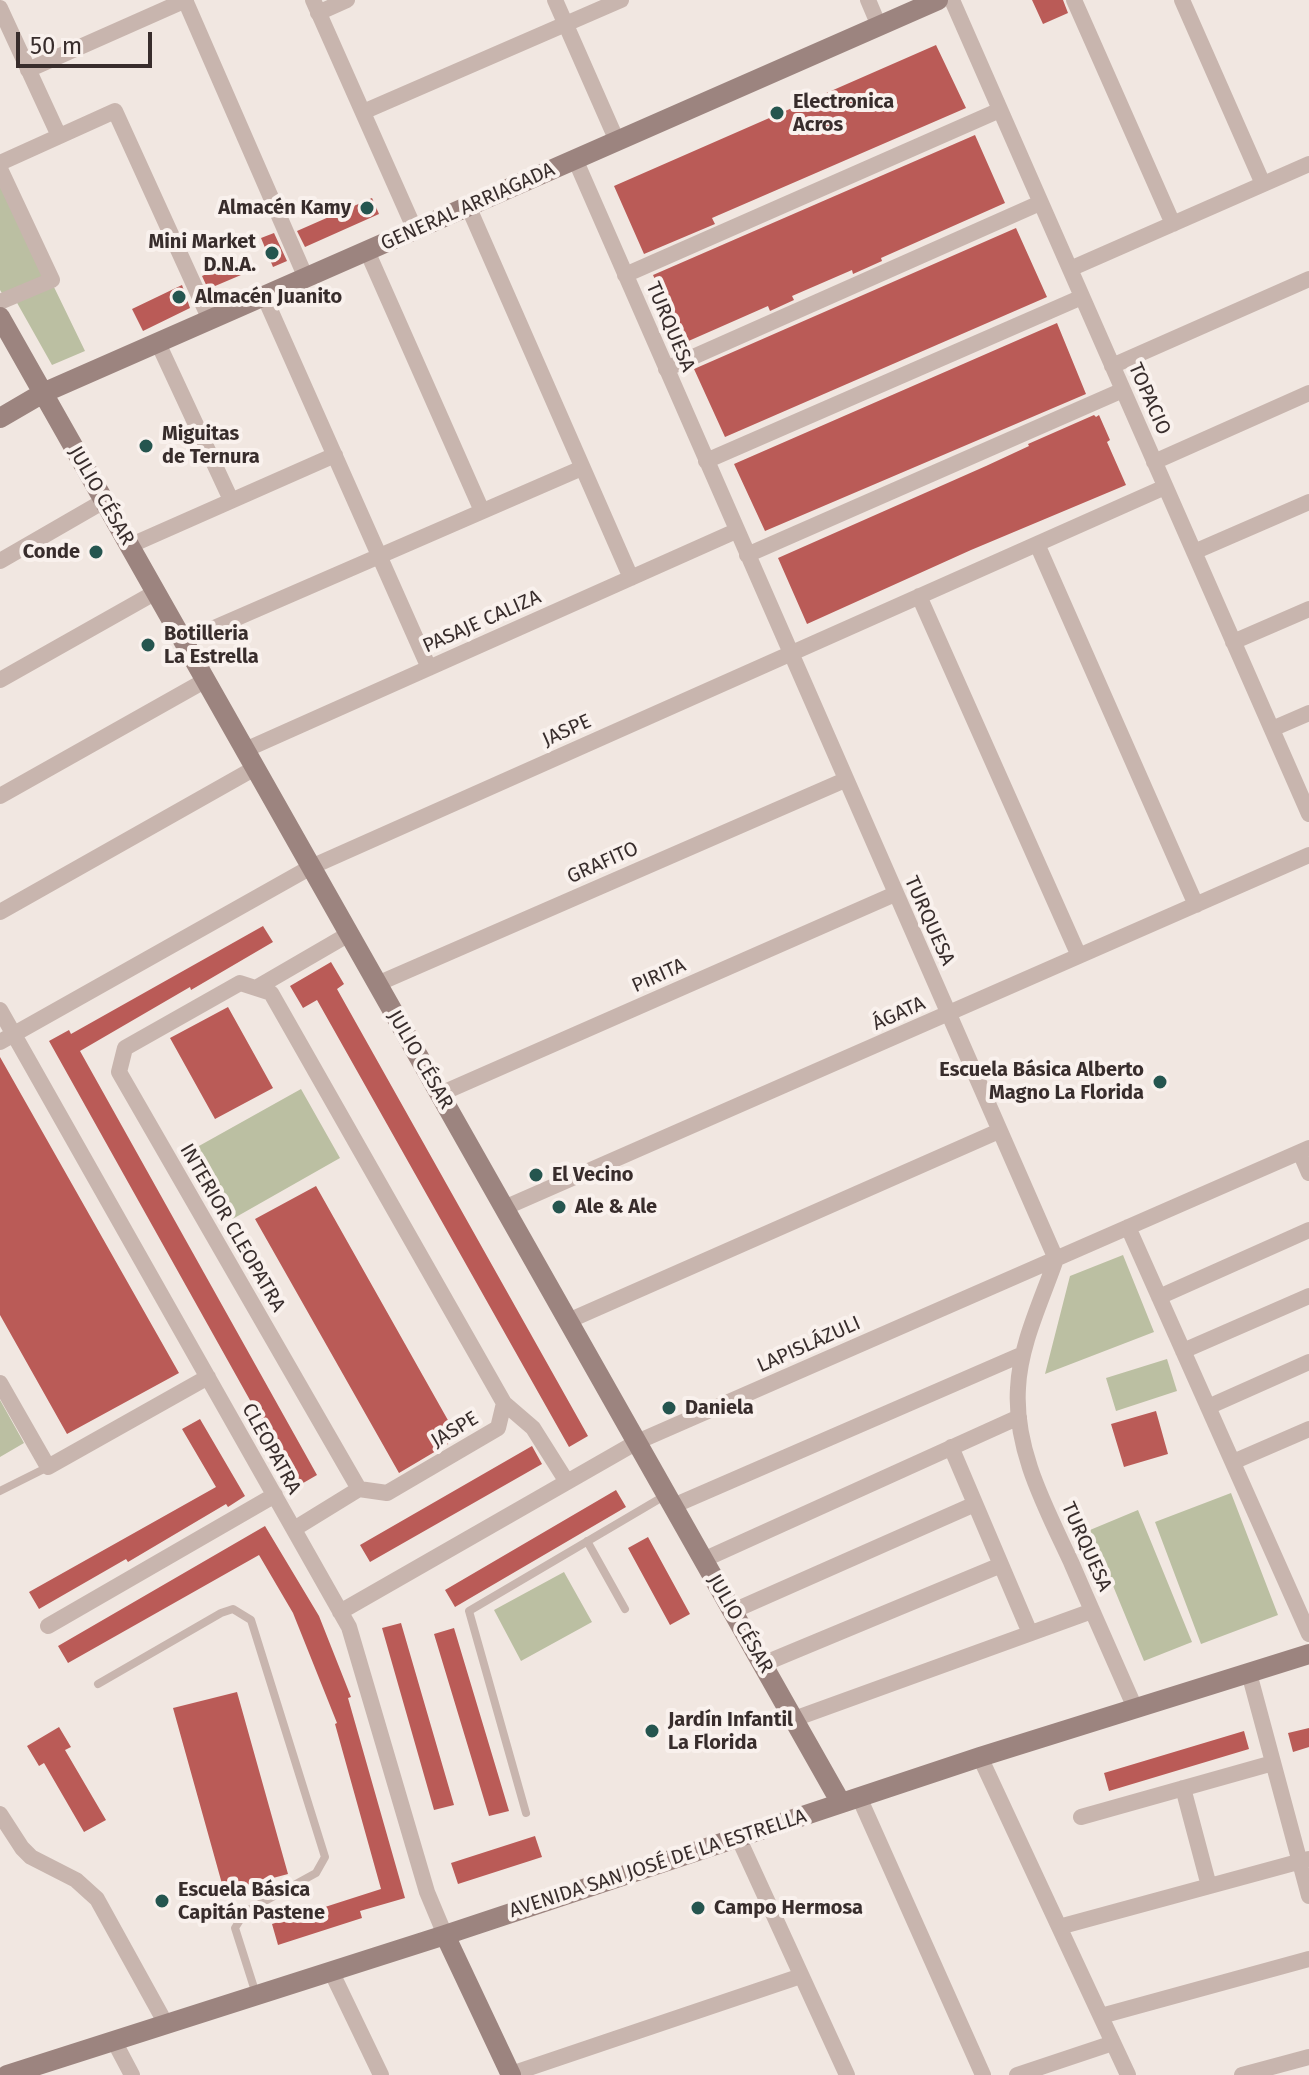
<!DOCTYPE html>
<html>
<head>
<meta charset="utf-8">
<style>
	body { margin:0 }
	#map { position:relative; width:1309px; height:2075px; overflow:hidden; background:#f1e7e1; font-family:"Fira Sans",sans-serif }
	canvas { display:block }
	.scale { position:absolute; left:16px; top:32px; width:136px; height:36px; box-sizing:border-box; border:4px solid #382d2c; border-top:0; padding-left:10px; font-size:24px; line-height:28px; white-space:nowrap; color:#382d2c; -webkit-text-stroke:6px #f9f1ed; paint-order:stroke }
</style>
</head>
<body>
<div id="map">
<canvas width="1309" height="2075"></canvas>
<div class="scale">50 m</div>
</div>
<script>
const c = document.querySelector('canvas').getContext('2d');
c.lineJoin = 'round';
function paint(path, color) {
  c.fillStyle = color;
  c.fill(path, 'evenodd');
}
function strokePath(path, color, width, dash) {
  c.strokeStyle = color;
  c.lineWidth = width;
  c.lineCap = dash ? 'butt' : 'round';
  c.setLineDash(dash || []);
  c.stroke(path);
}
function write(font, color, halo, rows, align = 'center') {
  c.font = font + ' "Fira Sans",sans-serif';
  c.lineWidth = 8;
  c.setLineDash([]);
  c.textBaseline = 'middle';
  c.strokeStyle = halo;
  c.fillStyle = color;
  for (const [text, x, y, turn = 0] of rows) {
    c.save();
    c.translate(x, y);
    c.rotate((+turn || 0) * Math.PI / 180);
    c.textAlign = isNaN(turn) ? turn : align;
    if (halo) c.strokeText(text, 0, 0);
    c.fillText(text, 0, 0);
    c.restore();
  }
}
paint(new Path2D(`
	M0,182l45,95 -42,18 -3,-5z
	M53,285l32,66 -33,14 -36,-64z
	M301,1089l39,69 -111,63 -39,-70z
	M1123,1255l31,77 -109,42 25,-98z
	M1167,1359l10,32 -61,20 -10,-33z
	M0,1400l24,43 -24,14z
	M1231,1493l47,122 -77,29 -46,-122z
	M1138,1510l54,132 -48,19 -54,-131z
	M564,1572l28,50 -71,39 -27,-51z`), '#bbbfa2');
paint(new Path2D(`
	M1032,0h31l5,13 -25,11z
	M936,45l30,63 -254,110 3,6 -71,30 -30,-68z
	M975,135l30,68 -124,55 1,3 -29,13 -1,-4 -60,26 2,4 -24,11 -2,-5 -84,37 -31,-68z
	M372,198l7,16 -74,33 -8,-16z
	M1016,228l31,69 -322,140 -31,-68z
	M274,233l13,28 -14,6 -12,-29z
	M235,261l6,14 -33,14 -6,-13z
	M182,285l8,23 -47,23 -11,-22z
	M1057,323l29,71 -321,137 -31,-67z
	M1094,415l2,2 3,-2 11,25 -3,2 19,43 -155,65 -164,74 -29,-66 208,-92 43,-20 -1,-2z
	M263,926l10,16 -82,48 -1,-3 -110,64 237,424 -19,11 -249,-445 20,-11 2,4z
	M331,962l13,22 -7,5 251,447 -19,11 -252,-447 -14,8 -13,-22z
	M228,1007l45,81 -58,31 -45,-81z
	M0,1057l179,316 -112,61 -67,-119z
	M316,1186l142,252 -59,35 -144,-254z
	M1156,1411l12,43 -44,13 -13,-43z
	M200,1419l45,77 -17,11 -2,-3 -98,58 -2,-3 -87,50 -10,-17 187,-105 -34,-58z
	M532,1446l10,18 -172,98 -10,-17z
	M616,1490l10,17 -171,100 -10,-17z
	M265,1526l54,90 32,81 -3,1 57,200 -45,13 2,7 -84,27 -6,-21 109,-35 -46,-165 2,-1 -44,-110 -34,-58 -191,108 -10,-17z
	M648,1537l42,77 -20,11 -42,-77z
	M401,1623l53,182 -20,5 -52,-182z
	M454,1628l55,183 -20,5 -55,-182z
	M237,1692l51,182 -64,17 -51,-183z
	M59,1727l12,20 -6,3 41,70 -22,12 -40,-69 -5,3 -12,-20z
	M1309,1728v19l-16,5 -5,-19z
	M1244,1731l5,18 -140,42 -5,-18z
	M535,1836l7,21 -84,27 -7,-21z`), '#ba5b57');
strokePath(new Path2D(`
	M0,1491l48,-24
	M587,1541l38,68
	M98,1684l123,-71 12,-4 18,11 74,237 -9,16 -71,39 -10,16 21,66
	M526,1813l-57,-202 197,-116`), '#c8b5ae', 8);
strokePath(new Path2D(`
	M185,0l121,278
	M313,0l102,230
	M555,0l62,141
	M868,0l11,26
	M952,0l357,814
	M1074,0l99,224
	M1182,0l81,184
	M0,8l59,128
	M318,13l29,-13
	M28,70l158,-70
	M363,112l258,-112
	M575,159l481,1100c-14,41 -36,85 -38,129 -4,62 28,120 53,174 21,49 43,98 64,146
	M0,163l115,-52 95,209
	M0,169l52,111 -52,22
	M468,206l163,372
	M367,251l115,260
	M1070,269l239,-105
	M625,275l375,-165
	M264,296l165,372
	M158,343l73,157
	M1112,366l197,-87
	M666,369l374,-166
	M706,461l376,-164
	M1154,462l155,-69
	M1037,544l159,361
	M129,546l206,-91
	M1194,552l115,-50
	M747,555l376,-165
	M0,561l104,-60
	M919,596l160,360
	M184,641l398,-173
	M1233,642l76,-33
	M0,680l156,-88
	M1272,729l37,-16
	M245,750l491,-219
	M0,796l206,-116
	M0,912l255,-144
	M240,983l31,10 233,410 -6,25 -111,65 -28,-4 -240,-417 6,-24z
	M377,984l468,-204
	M256,988l93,-54
	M0,1010l349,617 78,265 18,43
	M0,1042l311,-175 854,-380
	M440,1094l455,-200
	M1300,1152l9,21
	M504,1208l805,-353
	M1128,1227l181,407
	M1159,1297l150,-67
	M568,1321l431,-190
	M1183,1351l126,-55
	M0,1383l48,84 160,-90
	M504,1403l29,25 34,54
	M1208,1407l101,-45
	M951,1447l79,186
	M1233,1462l76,-33
	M673,1506l350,-152
	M294,1529l65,-40
	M703,1560l316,-143
	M733,1611l242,-107
	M340,1612l297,-170 672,-294
	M48,1626l227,-131
	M763,1664l238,-99
	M1249,1673l60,223
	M794,1719l298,-108
	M980,1757l148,318
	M1183,1788l26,98
	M859,1797l124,278
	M0,1814l22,34 9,9 45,23 21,19 69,125
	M1081,1817l192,-54
	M738,1837l109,238
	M1059,1927l250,-68
	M331,1971l50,104
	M1101,2016l208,-57
	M114,2041l18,34
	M511,2074l290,-98
	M1017,2075l96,-32
	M1242,2075l67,-18`), '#c8b5ae', 16);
strokePath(new Path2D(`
	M0,317l841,1486
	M0,418l43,-25 895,-393
	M445,1935l66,140
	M7,2075l438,-140 535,-178 329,-103`), '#9c847f', 20);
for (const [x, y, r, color] of [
	[777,113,8,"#25554f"],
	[367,208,8,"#25554f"],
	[272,253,8,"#25554f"],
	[179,297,8,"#25554f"],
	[146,446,8,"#25554f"],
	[96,552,8,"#25554f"],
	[148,645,8,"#25554f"],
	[1160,1082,8,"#25554f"],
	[536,1175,8,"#25554f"],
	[559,1207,8,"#25554f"],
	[669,1408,8,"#25554f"],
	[652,1731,8,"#25554f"],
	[162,1901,8,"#25554f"],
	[698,1908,8,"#25554f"]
]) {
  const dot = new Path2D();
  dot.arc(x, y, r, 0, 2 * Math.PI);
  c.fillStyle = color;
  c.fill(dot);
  strokePath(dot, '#f9f1ed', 3);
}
write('bold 20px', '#382d2c', '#f9f1ed', [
	["Electronica",793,102],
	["Acros",793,125],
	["Almacén Kamy",351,208,"right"],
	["Mini Market",256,242,"right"],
	["D.N.A.",256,265,"right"],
	["Almacén Juanito",195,297],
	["Miguitas",162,434],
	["de Ternura",162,457],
	["Conde",80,552,"right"],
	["Botilleria",164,634],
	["La Estrella",164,657],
	["Escuela Básica Alberto",1144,1070,"right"],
	["Magno La Florida",1144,1093,"right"],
	["El Vecino",552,1175],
	["Ale & Ale",575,1207],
	["Daniela",685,1408],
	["Jardín Infantil",668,1720],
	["La Florida",668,1743],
	["Escuela Básica",178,1890],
	["Capitán Pastene",178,1913],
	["Campo Hermosa",714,1908]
], 'left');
write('20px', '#382d2c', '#f9f1ed', [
	["GENERAL ARRIAGADA",468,207,-24],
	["TURQUESA",670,327,67],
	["TOPACIO",1149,399,66],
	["JULIO CÉSAR",101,496,60],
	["PASAJE CALIZA",482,622,-24],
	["JASPE",567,731,-24],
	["GRAFITO",603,863,-24],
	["TURQUESA",929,921,66],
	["PIRITA",659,976,-24],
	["ÁGATA",899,1014,-24],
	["JULIO CÉSAR",420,1060,60],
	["INTERIOR CLEOPATRA",232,1228,60],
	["LAPISLÁZULI",809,1345,-24],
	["JASPE",455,1430,-31],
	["CLEOPATRA",271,1449,61],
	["TURQUESA",1086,1547,66],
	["JULIO CÉSAR",740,1624,60],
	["AVENIDA SAN JOSÉ DE LA ESTRELLA",658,1864,-18]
]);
</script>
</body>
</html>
